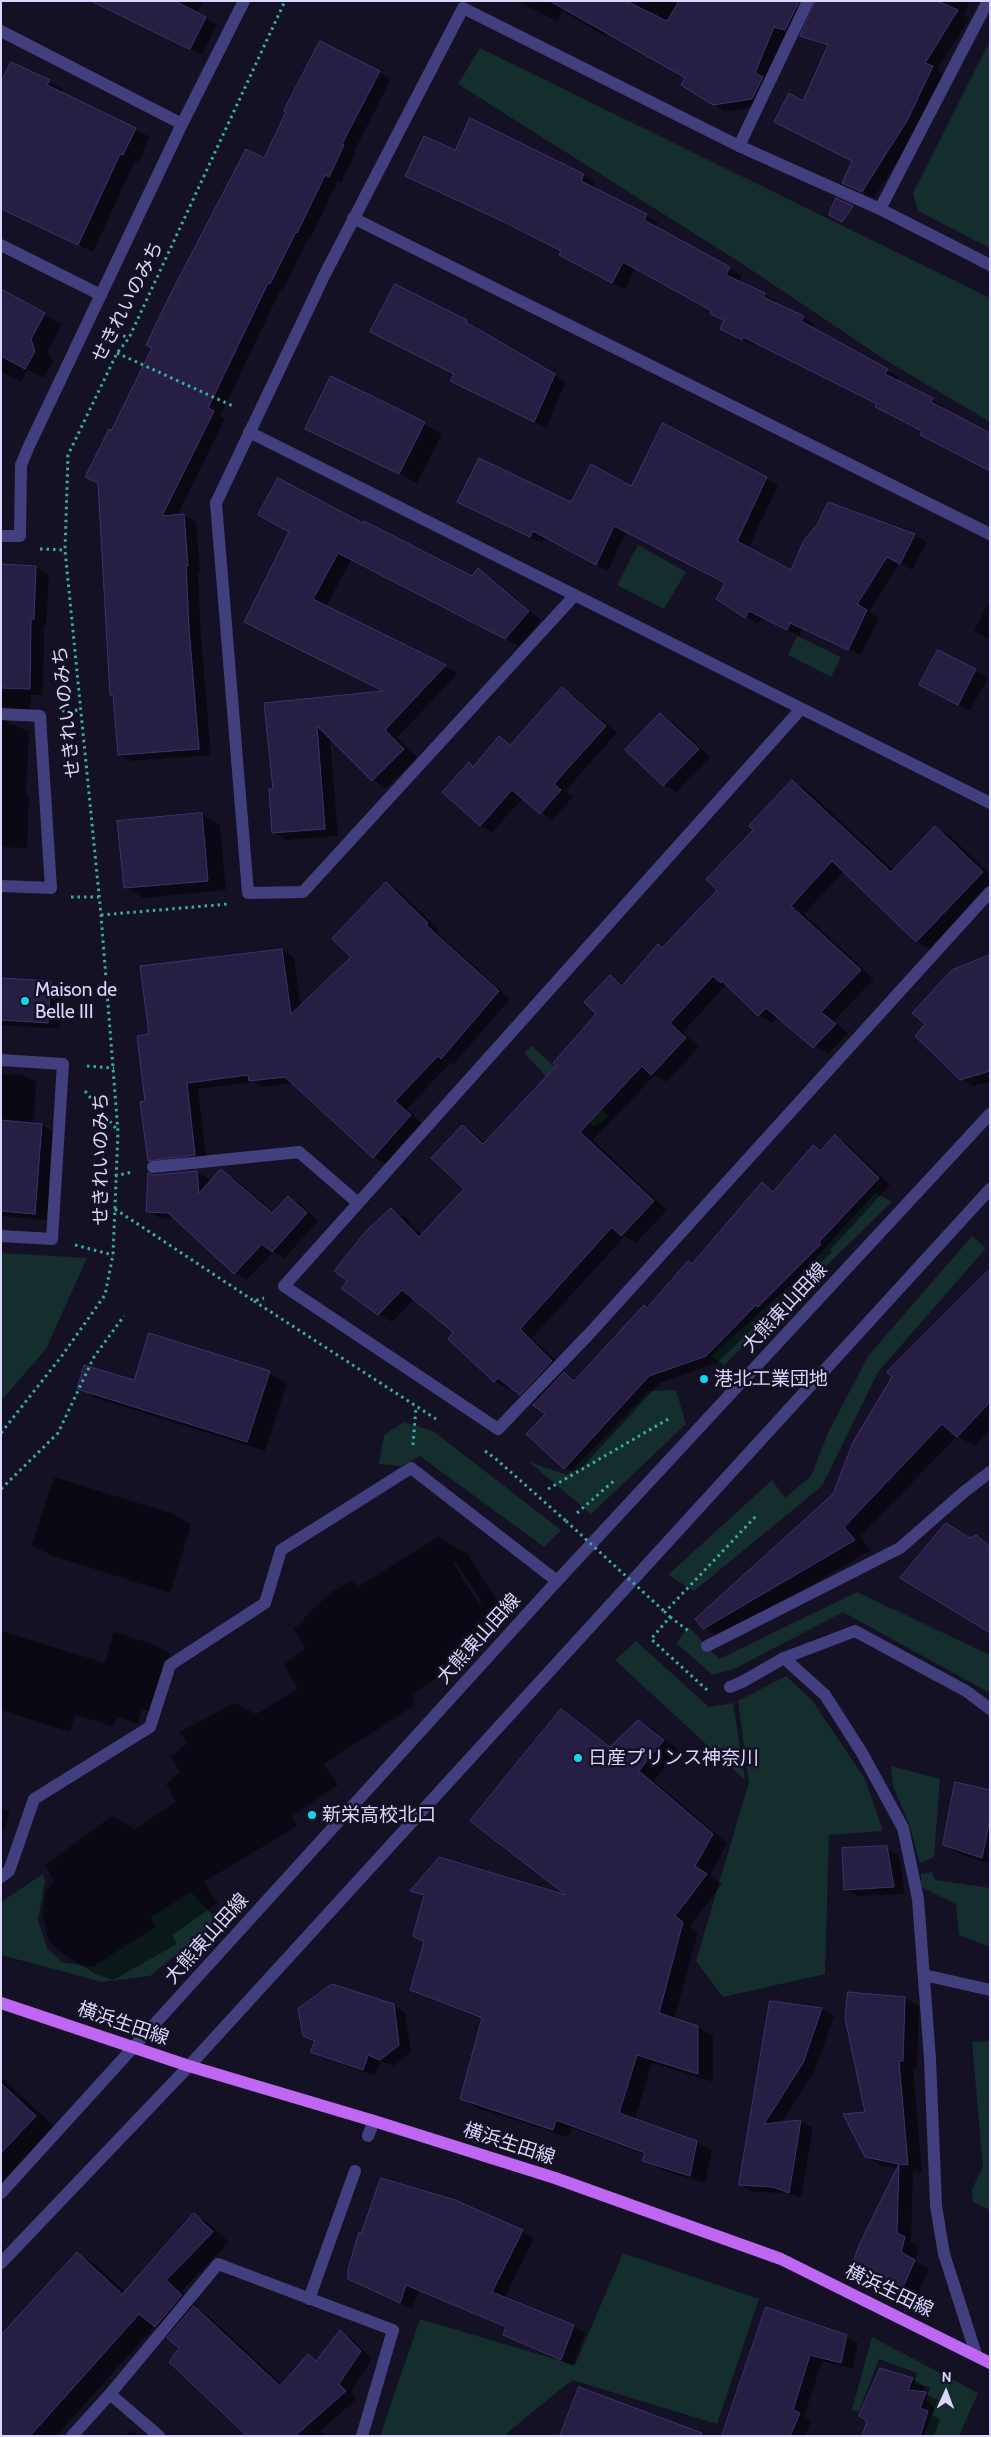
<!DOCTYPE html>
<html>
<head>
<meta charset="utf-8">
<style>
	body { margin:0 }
	#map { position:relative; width:991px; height:2437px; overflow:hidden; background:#141124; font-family:Cabin,sans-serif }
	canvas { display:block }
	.frame { position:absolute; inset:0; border:2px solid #dbd7fc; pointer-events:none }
	.north { position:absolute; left:921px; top:2367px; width:50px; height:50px; -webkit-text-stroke:4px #141124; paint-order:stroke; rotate:2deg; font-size:14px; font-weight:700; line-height:20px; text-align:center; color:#dbd7fc }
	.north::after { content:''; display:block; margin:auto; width:18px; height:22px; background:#dbd7fc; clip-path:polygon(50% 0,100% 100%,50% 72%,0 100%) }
</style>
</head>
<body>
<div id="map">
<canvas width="991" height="2437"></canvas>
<div class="frame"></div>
<div class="north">N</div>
</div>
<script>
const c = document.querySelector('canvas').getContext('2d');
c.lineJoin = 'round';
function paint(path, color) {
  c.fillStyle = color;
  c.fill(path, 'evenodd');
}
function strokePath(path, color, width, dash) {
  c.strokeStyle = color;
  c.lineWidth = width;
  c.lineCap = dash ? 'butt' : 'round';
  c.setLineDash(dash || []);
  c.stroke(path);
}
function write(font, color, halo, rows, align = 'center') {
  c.font = font + ' Cabin,"Noto Sans JP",sans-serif';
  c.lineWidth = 5;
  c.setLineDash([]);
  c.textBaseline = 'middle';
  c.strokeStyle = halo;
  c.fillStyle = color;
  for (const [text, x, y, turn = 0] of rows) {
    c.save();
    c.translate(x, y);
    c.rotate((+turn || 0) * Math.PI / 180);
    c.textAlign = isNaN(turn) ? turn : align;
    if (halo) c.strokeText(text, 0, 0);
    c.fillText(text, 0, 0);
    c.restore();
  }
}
paint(new Path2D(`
	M990,41v207l-72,-37 -5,-18z
	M480,48l510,250v124l-106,-63 -140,-94 -286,-181z
	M638,545l48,27 -22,37 -47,-24z
	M797,636l44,21 -10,20 -43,-22z
	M532,1046l77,70 -15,11 -70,-74z
	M875,1193l17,9 -168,163 -13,-9 84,-75z
	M972,1236l14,12 -108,124 -56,114 -128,105 -26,-16 104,-95 13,18 26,-22 17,-43 40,-77z
	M1,1253l86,5 -41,91 -45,52z
	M676,1390l10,34 -95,90 -62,-52 38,13 82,-84z
	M404,1422l29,9 128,99 -17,17 -124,-91 -19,10 -22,-2 5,-29z
	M857,1592l133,63v38l-147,-81 -107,56 -23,7 -37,-32 13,-16 30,32z
	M636,1641l73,66 24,-4 12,77 -130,-120z
	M786,1676l26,24 53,79 18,52 -54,4 -4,139 -102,23 -27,-36 53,-179 -11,-81z
	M891,1766l49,13 -6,78 -14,6 -11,-39 -16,-38z
	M932,1872l3,8 55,8v59l-31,-12 -3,-31 -35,-17v-13z
	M43,1874l2,7 -7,39 9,28 15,14 30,5 63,-40 -4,-10 40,-25 27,29 -68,55 -48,6 -101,-27v-53z
	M990,2041v169l-17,-8 -1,-13 11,-22 -11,-125z
	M623,2253l136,46 -42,125 -145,-44 -65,53 1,3h-128l40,-117 155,46z
	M872,2337l106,56 -19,43h-35l11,-28 -9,-6 4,-15 -16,-3 3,-11 -38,-14 -20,52 -7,-1z`), '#142d2d');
paint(new Path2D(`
	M112,1h91l-6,12 20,11 -15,31 -73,-37z
	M516,1h280l-1,6 13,8 -43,90 -39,7 -13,-8 -26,-27 -78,-44 -3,4 -43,-26 -6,10z
	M838,1h132l-6,14 6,3 -33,52 7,4 -24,52 -46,72 -30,-15 9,-22 -50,-58 25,-56 -26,-12z
	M11,64l38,17 14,8 -1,4 88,44 -12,26 -3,-2 -42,91 -69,-32z
	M379,72l12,7 -37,73 2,1 -15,30 -3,-2 -28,58 -2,-1 -25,52 -2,-1 -61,127 5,3 -48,97 6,-1 13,7 4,50 -2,1 3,63 10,119 -80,6 -12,-7 -7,-322 152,-273z
	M455,152l128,23 12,7 -3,6 66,34 -3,6 87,47 -4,7 38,19 -1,3 40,20 -2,5 86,48 -3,5 48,24 -2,3 -19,22 -45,-27 -122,-61 -1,3 -22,-11 -8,-14 -13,-8 1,-2 -78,-43 -10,21 -53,-27 -10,-11 -156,-75z
	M395,285l72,36 12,7 -1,2 88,52 -20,46 -82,-41z
	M1,291l61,33 -14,26 5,11 -9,17 -17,-8 -6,12 -20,-11z
	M424,424l18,10 -25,49 -110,-55z
	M663,425l115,60 -30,64 44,23 37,-69 86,32 12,7 -15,28 -13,-7 -30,49 10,6 -18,37 -58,-27 -4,8 -37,-19 -4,7 -40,-25 8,-15 -100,-52 -18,39 -62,-34 -4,6 -72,-35 102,-5 59,-15z
	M364,525l108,52 6,-7 14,8 49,42 -22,26 -168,-86 -25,47 132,66 -61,65 20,19 -31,31 -13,-8 -43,-42 8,98 -51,4 -14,-8 1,-42 -8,-86 120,-12 -127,-63z
	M1,566l35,1 13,8 -3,51h-2l-1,69h-12l-1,18h-19l-6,8 24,11 -3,62 3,2 -2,52 -26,-1z
	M990,599v41l-16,-9z
	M938,652l50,25 -18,34 -37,-19z
	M562,689l12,7 43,37 -52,58 8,6 -21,23 -29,-22 -31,34 -12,-7 -11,-61 6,3 25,-29 12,7z
	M661,715l12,7 37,35 -34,35 -12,-7 -37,-35z
	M792,781l14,8 88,82 42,-43 13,7 41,39v13l-60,62 -14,-8 -72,-70 -40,43 70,65 -40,42 14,12 -20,21 -14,-8 -36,-29 -6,6 -13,-8 -33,-30 -43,47 16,15 -33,35 -11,-7 -62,65 74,70 -31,33 -11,-7 -93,102 33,31 -3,3 14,8 116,-115 70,-82 13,9 39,-45 7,4 15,-14 11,7 43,41 -60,65 2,2 -114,110 -58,21 -84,91 -11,-6 -18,-54 -11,-11 -25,-17 -3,3 -14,-8 -39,-50 -41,-32 -22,23 -14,-8 -30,-33 43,-72 14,8 17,18 44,-46 -3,-63 23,17 72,-77 40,-52 12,-37 14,7 39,-35 56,-59 36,-60z
	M202,815l18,10 6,65 -83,8 -18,-11z
	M387,884l12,7 40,39 -2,2 73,67 -57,66 -3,-2 -43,46 15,14 -36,41 -12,-7 -80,-74 -32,4 -9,-5 -55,7 9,72 -46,6 -12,-7 -2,-57 3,-68 -8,-67 140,-18 12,7 7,50 51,-50z
	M990,956v126l-16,4 -14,-7z
	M1,979l50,4 12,7 -3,39 -59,-4z
	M1,1074l23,1 12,7 -2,43h8l12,7 -7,88 -46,-4z
	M221,1171l13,7 40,35 14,-16 12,7 18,17 -33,37 -12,-6 -26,28 -12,-7 -59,-54 -16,-1 -12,-7 6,-35 43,-4 12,7v5z
	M990,1271v159l-15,16 -18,-10 -97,101 11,13 -150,88 -17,-10 130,-133z
	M269,1373l18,10 -22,68 -169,-53 -17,-10 55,-7z
	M54,1477l120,37 17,11 -21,68 -120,-38 -18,-10z
	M438,1537l30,17 39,62 -47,36 7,8 -55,34 3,11 -91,59 14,21 -47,32 6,9 -93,56 14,21 -46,32 5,9 -64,36 -17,-6 -30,-18 -17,-14 -6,-25 2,-25 9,-11 -9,-16 67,-49 23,13 41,-27 -10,-18 14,-12 -9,-15 16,-14 -8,-11 56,-29 21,11 42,-25 -14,-25 21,-16 -12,-20 12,-7 -2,-2 28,-27 20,-11 8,5zM452,1561h3l27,42 -3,1z
	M1,1631l104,32 9,-31 39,12 17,10 -18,58 -10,-3 -4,15 -21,-7 -3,10 -39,-12 -5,17 -69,-22z
	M562,1711l50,36 26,-26 16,9 24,20 -24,31 73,62 -17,33 12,8 -32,42 8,6 -24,88 23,7 16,9v46l-61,-19 -17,57 62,22 15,9 -7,32 -46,-14 -15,-9 2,-5 -74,-27 -4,9 -91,-29 -15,-9 21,-79 -56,-22 -15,-9 14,-47 -2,-45 -12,-7 159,8z
	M990,1792v72l-28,-9 -18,-11z
	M1,1807l9,5 -9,27z
	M886,1848l13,7 6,39 -48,2 -12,-7z
	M905,1998l14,8 -2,63 -4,-1 9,104 -9,-1 -2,71 8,4 -4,15 14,8 -12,27 -64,-29 45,-99 -17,-3 -15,-8v-44z
	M771,2003l51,6 12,7 -19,54 -34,53 20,-2 12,7 -12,70 -15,-5 -33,-1 -12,-7z
	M393,2005l12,8 6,39 -18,14 -13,-5 -5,15 -51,-18 -12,-7 4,-9 -12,-7z
	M1,2077l56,52 -56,58z
	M194,2215l17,10 18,17 -47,49 16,15 -2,3 10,5 77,71 25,-29 9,5 23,-29 12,7 20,20 -21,32 6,8 -37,32 6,5h-76l-39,-34 -40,-40 10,-14 -10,-13 -16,-9 -99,110h-55l77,-182 17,10 30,28z
	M522,2231l12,7 -30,61 69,27 12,7 -12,33 -56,-25 -12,-7 2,-6 -88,-37 -7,18 -63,-30 13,-45z
	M767,2309l79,27 12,7 -5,26 -31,-8 -18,56 7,4 -6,15h-82z
	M881,2369l31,10 12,7 -2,7 16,7 -6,15 8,4 -6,17h-59z
	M130,2430l10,6h-14z`), '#0007');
const building = new Path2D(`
	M91,1h84l31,16 -16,32z
	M550,1h76l41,20 12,-20h120l-14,29 -11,-3 -19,46 8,4 -11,22 -39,6 -32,-20 4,-7z
	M816,1h121l21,9 -33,53 8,3 -25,53 -46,73 -20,-9 10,-22 -78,-39 15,-29 14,8 25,-56 -28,-9z
	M320,41l60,30 -38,73 2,1 -15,32 -4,-2 -28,58 -1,-1 -26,52 -2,-1 -60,125 6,3 -52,105 22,-2 4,52h-2l3,62 10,121 -81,6 -5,-60h-3l-12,-212 -13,-6 24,-48 2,2 41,-83 -6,-3 24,-50 76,-146 18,9 22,-46 -2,-1z
	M11,62l39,18 -3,5 89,43 -13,27 -3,-1 -42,91 -77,-36v-126z
	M470,118l114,56 -3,7 66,33 -3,6 86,47 -4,8 39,18 -2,4 41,19 -3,5 87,48 -3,5 48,24 -2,4 59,31v38l-70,-36 2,-4 -47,-24 2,-3 -134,-67 -1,3 -22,-11 4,-9 -14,-6 2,-3 -89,-49 -11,21 -53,-28 2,-4 -53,-27 -103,-48 19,-40 31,14z
	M836,198l17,8 -11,16 -13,-7z
	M395,284l72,36 -1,2 89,52 -21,48 -84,-41 4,-7 -84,-42z
	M1,289l44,24 -14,26 4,12 -10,18 -24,-13z
	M331,376l94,46 -26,52 -94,-45z
	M663,423l104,54 -30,64 54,29 13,-30 13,-15 11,-23 87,32 -15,30 -13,-7 -30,47 10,6 -19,40 -58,-27 -3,7 -38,-19 -4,7 -29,-19 9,-16 -111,-57 -18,39 -63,-34 -3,6 -73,-35 22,-44 92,44 20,-38 40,22z
	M278,478l85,45 1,-2 108,55 6,-8 51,43 -24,28 -167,-86 -25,46 133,66 -61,65 19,19 -32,32 -55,-55 8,103 -53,4 -3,-44h4l-9,-86 119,-12 -139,-69 45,-90 -31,-17z
	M1,564l35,2 -2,53h-3l-1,70 -29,-1z
	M938,650l38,19 -18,36 -39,-20z
	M562,687l44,39 -52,58 7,6 -21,24 -28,-24 -32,36 -38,-34 27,-30 4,5 26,-31 11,9z
	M660,713l39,36 -36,37 -38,-36z
	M792,780l99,92 44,-46 48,46 -67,70 -84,-81 -41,45 70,64 -40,42 15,12 -23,24 -47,-40 -8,8 -36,-35 -1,2 -8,-7 -43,47 16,15 -35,37 -9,-9 -62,66 74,69 -33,35 -9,-9 -92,102 32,32 -32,34 -22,-17 -4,4 -46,-43 5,-7 -51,-42 -24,25 -37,-27 6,-7 -13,-10 32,-40 25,-23 28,29 45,-48 -33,-31 31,-33 21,19 73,-78 -3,-3 43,-49 -12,-12 26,-27 12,11 36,-42 4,4 55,-58 -11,-11 47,-49 -4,-4z
	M202,813l6,68 -84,7 -7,-67z
	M386,882l42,41 -2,2 73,66 -58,68 -3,-3 -43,45 16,14 -38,43 -88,-81 -36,4 -1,-6 -61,8 8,72 -47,6 -8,-59 5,-1 -8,-65 12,-2 -9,-68 142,-17 9,65 60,-57 -19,-18z
	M990,955v116l-30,9 -45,-44 10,-12 -13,-11 40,-43z
	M1,978l50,3 -3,42 -47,-3z
	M1,1120l41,4 -7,90 -34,-3z
	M835,1135l44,43 -60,64 2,2 -63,63 -2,-2 -50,51 -57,20 -85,93 -38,-35 19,-20 -12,-9 31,-33 10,9 70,-76 3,3 41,-47 4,3 70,-82 11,10 40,-47 7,6z
	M221,1169l51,44 16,-17 19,17 -35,39 -10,-8 -28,30 -66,-61 -22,-1 2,-39 6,2 43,-4 2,22z
	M990,1269v133l-33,35 -15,-13 -98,103 11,13 -152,89 -8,-10 138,-125 20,-52 39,-65 -5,-5z
	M149,1333l121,38 -23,71 -170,-53 7,-24 50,15z
	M946,1523l24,15 6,-3 14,11v87l-90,-55z
	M561,1709l49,38 28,-27 26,20 -25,31 74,63 -18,32 12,8 -32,42 8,6 -24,91 39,13v48l-61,-19 -18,58 78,28 -7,35 -48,-15 3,-8 -89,-33 -3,10 -93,-31 22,-81 -72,-28 14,-48 -11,-6 11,-41 -14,-4 29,-34 127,38 -96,-74z
	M955,1782l35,8v29l-8,39 -39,-13z
	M887,1846l7,41 -50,3 -2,-42z
	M332,1984l62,20 5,41 -19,15 -12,-5 -5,15 -53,-18 5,-11 -12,-5 -5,-27z
	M848,1992l57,5 -2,64h-4l9,104 -9,-1 -2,69 8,4 -4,15 14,8 -13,29 -51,-21 8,-23 40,-81 -34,-7 -22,-43 22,-2 -20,-94z
	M770,2001l52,7 -19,55 -39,61 37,-4 -12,73 -16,-6 -34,-2z
	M1,2083l35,33 -35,37z
	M381,2178l74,22 68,30 -31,62 82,33 -13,35 -58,-25 3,-8 -100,-42 -6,18 -52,-24v-10l11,-37 2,1z
	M194,2213l19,19 -47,48 16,15 -27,32 -16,-13 -109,122h-29v-101l76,-83 45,42z
	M194,2306l86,80 28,-32 8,7 24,-31 21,21 -22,33 7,7 -51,45h-48l-78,-74 10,-14 -12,-10z
	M766,2307l81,28 -6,28 -31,-8 -17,55 7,3 -10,23h-68z
	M880,2368l33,10 -5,12 18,2 -6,16 8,3 -8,25h-58l5,-15 -8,-5z
	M579,2387l123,46 -1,3h-141z`);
paint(building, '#261e43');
strokePath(building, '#3e326e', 1);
strokePath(new Path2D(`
	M111,331l18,7
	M117,353l118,54
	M40,549l25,1
	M62,711l19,-1
	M71,897h28
	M101,915l127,-11
	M87,1066l27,2
	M85,1091l33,40
	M115,1176l17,-4
	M115,1209l139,92 10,-3
	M75,1245l38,10
	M254,1301l182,118
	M1,1433l60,-76 44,-62 8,-40 5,-123 -17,-217 -36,-365 3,-95 49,-102 12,-15 156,-337
	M413,1445l3,-38
	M485,1451l11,8 70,62
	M1,1489l57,-56 36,-76 30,-41
	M548,1489l122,-71
	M577,1513l39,-34
	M670,1617l20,15
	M707,1690l-56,-51 19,-22 -5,-5 92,-97`), '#39aea7', 3, [2.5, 4]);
strokePath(new Path2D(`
	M153,1167l146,-15 59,51
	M707,1646l193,-98 64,-56 26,-20
	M730,1687l12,-5
	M924,1975l66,15`), '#423f7f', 12);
strokePath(new Path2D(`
	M1,31l181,93
	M739,146l69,-145
	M353,218l637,316
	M1,245l100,50
	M249,432l741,371
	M1,536h19l1,-71 8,-19 153,-322 62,-123
	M575,595l-272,297 -55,1 -32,-390 109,-229 138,-266 276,138 141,63 110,56
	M800,710l-516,576 214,143 92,-96 400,-441
	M1,714l39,2 11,172 -50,-2
	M1,1060l62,4 -11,175 -51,-3
	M784,1658l41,37 37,58 41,75 15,71 12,160 6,147 8,48 32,100
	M742,1682l42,-24 71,-27 111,60 24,18
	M1,1877l8,-6 25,-72 116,-72 20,-62 95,-62 16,-53 130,-82 146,113
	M368,2136l6,-15
	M309,2299l46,-128
	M110,2394l49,42
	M72,2436l38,-42 108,-130 175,66 -31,106`), '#423f7f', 12);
strokePath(new Path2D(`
	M880,209l108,-208
	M1,2193l556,-612 433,-467
	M1,2263l188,-197 801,-877`), '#423f7f', 12);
strokePath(new Path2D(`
	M1,2003l188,63 185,55 181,57 226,81 209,104`), '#bf66f3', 12);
strokePath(new Path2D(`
	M566,1521l99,91`), '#39aea7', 3, [2.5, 4]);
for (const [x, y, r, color] of [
	[25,1001,5,"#13d6ec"],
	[704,1379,5,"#13d6ec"],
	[578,1758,5,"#13d6ec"],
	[312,1815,5,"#13d6ec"]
]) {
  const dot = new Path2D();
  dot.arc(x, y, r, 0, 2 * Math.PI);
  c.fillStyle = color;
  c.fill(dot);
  strokePath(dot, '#141124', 2);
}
write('19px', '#dbd7fc', '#141124', [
	["せきれいのみち",128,302,-63],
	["せきれいのみち",67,712,-96],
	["せきれいのみち",101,1159,-90],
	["大熊東山田線",785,1308,-47],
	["大熊東山田線",479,1639,-48],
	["大熊東山田線",207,1939,-48],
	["横浜生田線",123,2024,19],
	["横浜生田線",509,2144,18],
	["横浜生田線",889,2291,26]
]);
write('19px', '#dbd7fc', '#141124', [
	["Maison de",35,990],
	["Belle III",35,1012],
	["港北工業団地",714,1379],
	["日産プリンス神奈川",588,1758],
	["新栄高校北口",322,1815]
], 'left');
</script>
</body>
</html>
